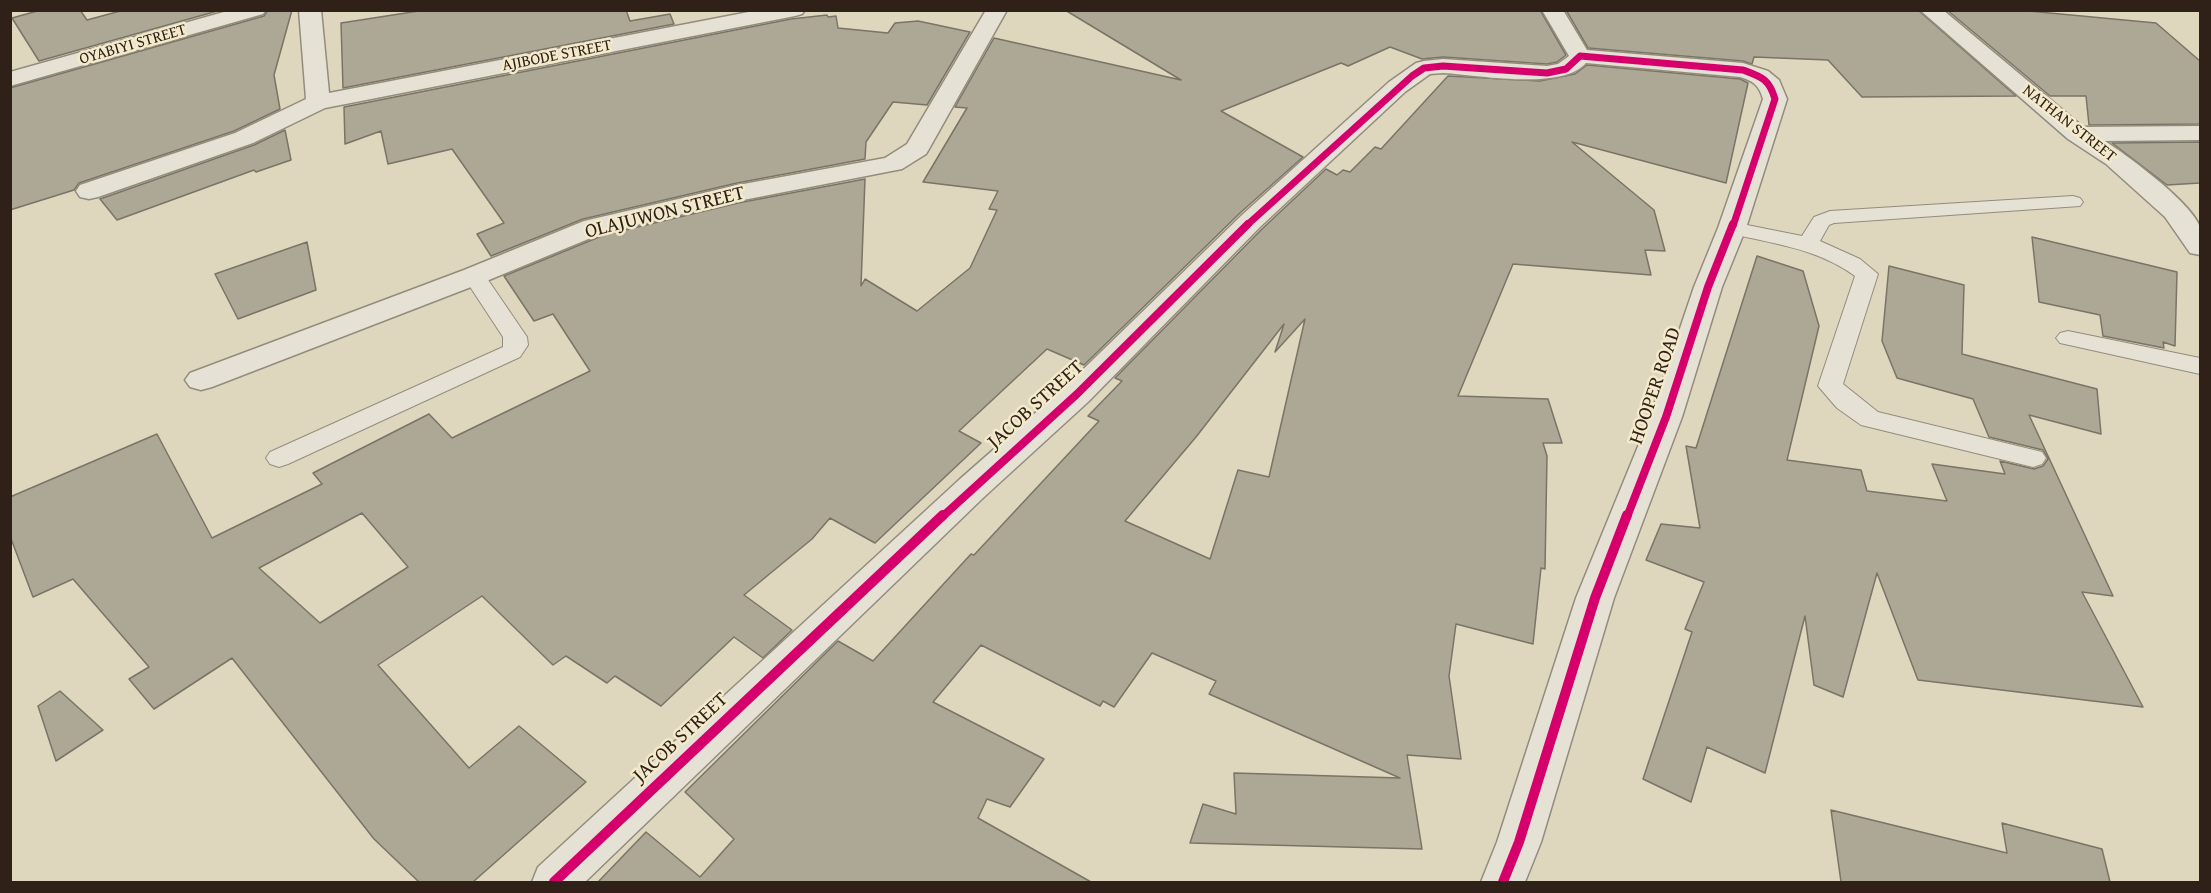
<!DOCTYPE html>
<html>
<head>
<meta charset="utf-8">
<style>
	body { margin:0 }
	#map { position:relative; width:2211px; height:893px; overflow:hidden; background:#dfd7bd; font-family:"Gentium Book Plus",serif }
	canvas { display:block }
	.frame { position:absolute; inset:0; border:12px solid #302118; pointer-events:none }
</style>
</head>
<body>
<div id="map">
<canvas width="2211" height="893"></canvas>
<div class="frame"></div>
</div>
<script>
const c = document.querySelector('canvas').getContext('2d');
c.lineJoin = 'round';
function paint(path, color) {
  c.fillStyle = color;
  c.fill(path, 'evenodd');
}
function strokePath(path, color, width, dash) {
  c.strokeStyle = color;
  c.lineWidth = width;
  c.lineCap = dash ? 'butt' : 'round';
  c.setLineDash(dash || []);
  c.stroke(path);
}
function write(font, color, halo, rows, align = 'center') {
  c.font = font + ' "Gentium Book Plus",serif';
  c.lineWidth = 5;
  c.setLineDash([]);
  c.textBaseline = 'middle';
  c.strokeStyle = halo;
  c.fillStyle = color;
  for (const [text, x, y, turn = 0] of rows) {
    c.save();
    c.translate(x, y);
    c.rotate((+turn || 0) * Math.PI / 180);
    c.textAlign = isNaN(turn) ? turn : align;
    if (halo) c.strokeText(text, 0, 0);
    c.fillText(text, 0, 0);
    c.restore();
  }
}
const building = new Path2D(`
	M41,10h39l7,10 37,-10h97l-182,51 -27,-43z
	M268,10h24l-18,65 6,34 -46,22 -155,52 -5,7 -64,20v-122l254,-72z
	M425,10h201l4,11 40,-7 4,10 -331,64 -2,-65z
	M1065,10h475l26,45 -9,7 -10,2 -104,-7 -21,2 -32,-12 -42,19 -7,-3 -120,48 82,46 -63,56 -156,152 -37,-16 -88,82 22,12 -106,100 -45,-25 -18,21 -68,56 48,35 -29,28 -29,-21 -73,69 -46,-30 -8,7 -41,-27 -13,9 -71,-69 -104,69 91,103 50,-42 67,56 -113,100h-54l-45,-43 -142,-181 -78,51 -25,-30 20,-12 -76,-88 -40,18 -23,-61v-39l147,-63 55,104 110,-54 -9,-11 116,-59 23,24 138,-67 -37,-57 -19,7 -30,-45 100,-41 134,-32 127,-24 -4,107 4,-7 52,32 53,-43 27,-58 -8,-1 9,-18 -75,-9 44,-74 -12,-1 39,-69 187,42zM362,513l46,54 -88,56 -61,-55z
	M1566,10h352l98,86 -154,1 -34,-37 -74,-3 -2,7 -9,-3 -155,-13z
	M1947,10h71l138,13 44,38v63l-111,1 -3,-29h-36z
	M827,15l1,2 8,-1 2,12 50,5 7,-10 23,-2 52,11 -43,73 -34,-3 -27,40 -1,17 -128,24 -154,36 -92,37 -14,-22 27,-11 -52,-74 -64,15 -7,-33 -36,13 -1,-37 447,-88z
	M1587,65l153,14 8,4 -22,100 -154,-41 82,68 11,41 -20,-1 6,25 -138,-11 -55,132 90,3 14,44h-19l4,13 -2,113 -4,-1 -8,76 -77,-20 -7,52 12,83 -54,-4 15,94 -232,-6 13,-39 33,10 -2,-41 166,5 -191,-84 7,-13 -64,-28 -38,54 -11,-6 -3,5 -119,-61 -48,57 111,57 -34,48 -23,-8 -9,19 113,64h-493l48,-50 54,45 34,-38 -49,-47 153,-151 35,20 98,-107 3,1 125,-134 -11,-5 34,-35 -7,-3 147,-149 64,-60 11,6 6,-5 7,2 25,-25 6,2 67,-73 92,5 35,-7zM1305,319l-36,158 -31,-7 -28,89 -85,-38 71,-84 88,-113 -9,28z
	M285,130l6,30 -35,12 -2,-2 -137,50 -17,-21 154,-54z
	M2200,142v41l-33,2 -55,-42z
	M2032,237l145,35 -2,74 -12,-4 1,6 -61,-12 -3,-21 -61,-13z
	M307,242l9,48 -78,29 -23,-45z
	M1757,256l46,15 16,55 -32,134 74,10 6,21 80,10 -15,-37 73,10 -5,-13 34,8 9,-3 5,-7 -5,-9 -54,-13 -16,-38 -76,-21 -15,-37 7,-75 75,19 -2,69 135,35 4,45 -72,-19 84,181 -31,-4 61,115 -225,-27 -41,-107 -34,124 -29,-12 -9,-69 -40,157 -58,-26 -16,55 -48,-23 49,-147 -7,-3 19,-47 -58,-22 15,-36 39,4 -14,-82 10,2z
	M60,691l43,39 -47,31 -18,-55z
	M1831,810l176,43 -5,-30 100,26 8,33h-269z`);
paint(building, '#ada795');
strokePath(building, '#7a7467', 1.5);
const lane = new Path2D(`
	M2073,196l7,2 3,4 -3,4 -246,17 -5,2 -9,16 40,18 18,15 -35,110 35,28 164,40 4,6 -4,6 -9,3 -172,-42 -24,-17 -19,-22 37,-110c-40,-29 -84,-32 -130,-44l-3,-4 3,-4 7,-2 70,14 12,-19 16,-6z
	M474,269l8,2 45,66 1,8 -8,12 -232,107 -9,3 -9,-3 -4,-6 4,-6 233,-105v-10l-40,-61 3,-5z
	M2068,331l132,27v16l-140,-31 -4,-5 4,-5z`);
const street = new Path2D(`
	M231,10h35l-3,4 -253,72v-14z
	M299,10h22l8,83 430,-83h46l-3,4 -7,2 -470,92 -72,35 -155,54 -9,2 -9,-2 -4,-6 4,-6 155,-52 71,-34z
	M986,10h21l-78,139 -3,5 -24,15 -164,32 -135,32 -119,49 -272,105 -11,3 -11,-3 -5,-7 5,-7 274,-103 120,-49 154,-36 147,-27 22,-14z
	M1542,10h21l24,40 156,13 25,8 11,9 8,19 -41,129 -24,59 -40,130 -68,181 -73,244 -16,40h-44l16,-40 79,-244 74,-181 44,-130 24,-59 45,-129c-4,-14 -10,-18 -23,-22l-154,-14c-24,28 -108,12 -143,10l-13,1 -25,18 -145,135 -172,175 -104,95 -399,385h-53l6,-15 422,-388 106,-93 176,-171 147,-133 27,-19 8,-2 19,-2 104,7 11,-2 11,-8z
	M1920,10h23l140,117 117,-1v14l-95,1c23,15 86,61 95,86 3,8 0,20 0,28l-10,-2 -25,-36 -59,-53 -38,-25z`);
strokePath(lane, '#938c7d', 2);
strokePath(street, '#938c7d', 3);
paint(lane, '#e5e1d4');
paint(street, '#e5e1d4');
strokePath(new Path2D(`
	M1246,226l166,-150 12,-8 19,-2 104,7 19,-4 14,-13 163,14c19,7 26,9 32,29l-42,127`), '#d6006c', 7);
strokePath(new Path2D(`
	M942,517l135,-123 171,-170
	M1627,517l39,-100 42,-130 25,-63`), '#d6006c', 8);
strokePath(new Path2D(`
	M554,882l389,-367
	M1503,882l16,-40 76,-244 32,-83`), '#d6006c', 10);
write('16px', '#302118', '#f3eacb', [
	["OYABIYI STREET",133,45,-16],
	["AJIBODE STREET",557,56,-11],
	["NATHAN STREET",2069,124,38]
]);
write('20px', '#302118', '#f3eacb', [
	["OLAJUWON STREET",665,213,-14],
	["HOOPER ROAD",1656,386,-71],
	["JACOB STREET",1036,405,-42],
	["JACOB STREET",681,738,-43]
]);
</script>
</body>
</html>
